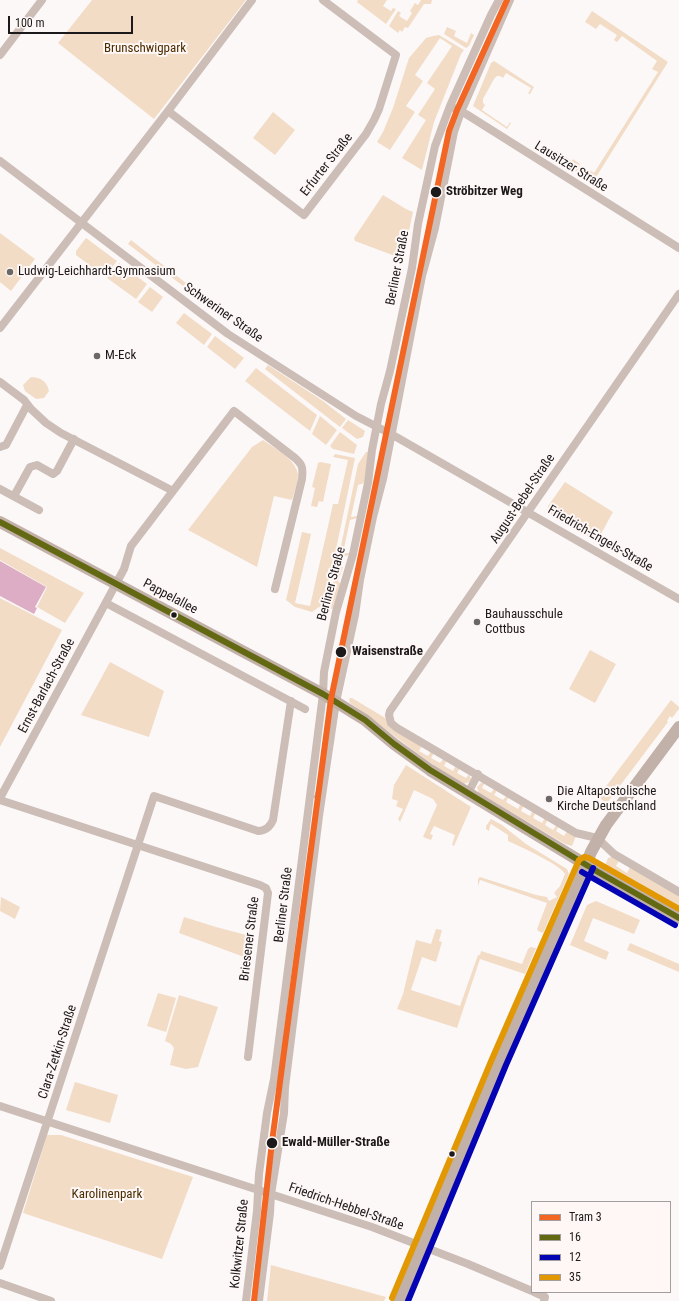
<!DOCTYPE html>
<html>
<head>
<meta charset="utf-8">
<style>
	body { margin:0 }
	#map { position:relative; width:679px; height:1301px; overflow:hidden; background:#fcf8f8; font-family:"Roboto Condensed",sans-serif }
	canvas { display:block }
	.legend { position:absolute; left:531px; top:1201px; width:140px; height:92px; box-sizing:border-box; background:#fef7f6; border:1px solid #a39e9e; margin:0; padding:5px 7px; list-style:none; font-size:12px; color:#1b1919 }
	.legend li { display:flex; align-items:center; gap:8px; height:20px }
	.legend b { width:20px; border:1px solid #a39e9e }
	.scale { position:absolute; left:8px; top:16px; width:125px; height:18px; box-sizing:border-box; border:2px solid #1b1919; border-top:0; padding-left:5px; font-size:12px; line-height:14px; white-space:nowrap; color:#1b1919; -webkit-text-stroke:3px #fef7f6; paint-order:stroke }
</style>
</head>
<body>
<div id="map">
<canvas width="679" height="1301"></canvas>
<ul class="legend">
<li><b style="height:5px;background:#f26522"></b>Tram 3</li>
<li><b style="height:5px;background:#636913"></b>16</li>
<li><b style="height:5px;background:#0404b4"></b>12</li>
<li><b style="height:5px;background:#e19802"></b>35</li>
</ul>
<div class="scale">100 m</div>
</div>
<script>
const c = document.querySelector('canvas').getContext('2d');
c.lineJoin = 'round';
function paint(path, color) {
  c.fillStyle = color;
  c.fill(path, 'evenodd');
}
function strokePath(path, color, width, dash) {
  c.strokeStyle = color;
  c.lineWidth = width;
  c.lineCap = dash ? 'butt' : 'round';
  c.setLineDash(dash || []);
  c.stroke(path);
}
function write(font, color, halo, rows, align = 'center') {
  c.font = font + ' "Roboto Condensed",sans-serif';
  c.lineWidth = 4;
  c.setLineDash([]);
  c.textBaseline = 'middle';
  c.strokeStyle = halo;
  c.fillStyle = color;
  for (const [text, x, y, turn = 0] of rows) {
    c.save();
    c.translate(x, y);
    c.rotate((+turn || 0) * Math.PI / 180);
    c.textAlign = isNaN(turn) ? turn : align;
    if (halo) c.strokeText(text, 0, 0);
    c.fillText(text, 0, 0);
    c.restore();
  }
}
paint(new Path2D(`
	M92,0h154l-92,119 -96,-76z
	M358,0h29l-4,6 8,5 2,-3 3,1 -10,15 -29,-22z
	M421,0h11l-1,4h-7l-16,24 -3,-1 -3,5 -2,-2 -2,3 -9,-7 9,-15 3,2 -2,3 8,5 5,-8 -2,-2 5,-8 3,2z
	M592,11l76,51 -75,120 -37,-24 -1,-3 2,-4 15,10 1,-2 7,5 -1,2 10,6 1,-2 4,3 64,-101 -6,-3 5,-8 -35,-25 -5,6 -3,-2 3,-5 -17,-11 -4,5 -11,-7z
	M447,27l9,4 -2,5 13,7 4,-10 3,2 -5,11 -3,2 -22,-14z
	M439,35l25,15 -3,4 -27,68 -12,48 -20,-12 24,-38 -8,-5 17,-26 -8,-6 25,-37 -12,-8 -25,37 8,6 -17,25 9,6 -25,38 -13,-8 6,-10 10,-24 16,-50 17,-20 7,-2z
	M494,61l40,26 -4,7h-2l3,-6 -25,-15 -3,5 -3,-2h-3l-3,3 -11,20v4l2,2 -3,5 25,17 3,-5 1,1 -4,6 -34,-23 18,-43z
	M273,112l22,18 -20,25 -22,-17z
	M383,195l23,14 7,3 -10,47 -48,-18 -1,-3z
	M0,233l35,26 -24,32 -11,-9z
	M86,238l31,23 -12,16 -29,-22v-4z
	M131,240l55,43 -3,3 -55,-42z
	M119,263l28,21 -11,15 -29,-21z
	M150,287l13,10 -11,15 -14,-10z
	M184,313l28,21 -8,11 -28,-22z
	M215,336l29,22 -9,11 -28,-22z
	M268,365l55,36 23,18 -6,8 -75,-58z
	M256,368l61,47 -7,16 -65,-50z
	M31,377c10,0 16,5 18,14l-5,7 -8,1 -11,-8 -2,-6z
	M320,416l17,14 -11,15 -14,-11z
	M348,420l17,11 -2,6 -6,2 -15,-11z
	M340,432l17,13 -3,9 -21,-5 -3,-3z
	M263,440c11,8 34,20 35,35 0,8 -4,18 -6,25l-18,-4 -17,71 -69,-37 64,-83z
	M366,452h3l-5,31 -6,2 -7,32 6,-1v2l-7,2 -7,33h7v2l-8,2 -2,10h3l-5,14 3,3 -8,25 -5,-1 30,-144z
	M335,454l20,4 -31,149h-5l-7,5 -17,-5 -9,-7 16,-68 9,2 -16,69 15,3 23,-102h5l10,-44 -15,-3z
	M320,462l11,2 -8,38 -4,-1 -2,6 -6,-1 4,-18 -3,-1 6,-24z
	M565,482l48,30 -16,29 -48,-28 -1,-7z
	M0,548l84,45 -19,30 -28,-16 10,-20 -47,-27z
	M0,598l62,32 -62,117z
	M590,650l26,14 -21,39 -26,-14z
	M110,662l54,29 -15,46 -68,-22z
	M350,698h2l35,21 35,26 -3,6 9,5 3,-5 3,2 -3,5 9,5 4,-5 3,2 -3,6 9,5 3,-6 4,3 -3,5 9,5 3,-4 2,5 -2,3 -5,2c-11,-7 -22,-13 -32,-20 -28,-20 -54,-42 -82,-61l-1,-3z
	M671,700l8,7v2l-7,9 -2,-2 -3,5 1,1 -61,81 -9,-6z
	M406,765l65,42 -17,39 -2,-1 3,-10 -21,-9 -4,8 3,1 -2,5 -8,-3 14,-32 -4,-6 -19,-9 -14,32 -2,-3 5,-10 -7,-3 2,-5 -6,-2 2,-14z
	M482,782h3l-3,6 9,5 4,-6 3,2 -4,6 9,5 4,-5 2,1 -3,6 12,7 3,-6 3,2 -3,6 9,5 3,-6 3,2 -3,6 9,5 3,-5 3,1 -3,6 8,5 4,-6 2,2 -3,5 8,5 3,-5 9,5 -4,10 -7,-2 -86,-51 -2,-6z
	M491,819l11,6 24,19 41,25 2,5 -26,59 -5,-2 -1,-2 10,-26 -67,-23 -2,6v-7l2,-2 56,18 11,2 2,4 8,-4 -3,-4 6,-7 5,-12c-4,-9 -46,-28 -57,-33v-6l-17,-11 -1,2 -1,5 -3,-2v-3z
	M612,857l7,4 -3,5 11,7 3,-6 49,29v14l-74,-44 3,-8z
	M1,897l19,10 -5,12 -15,-8z
	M596,901l44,19 -6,14 -41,-16 -9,23 25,11 -3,8 -36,-15 17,-40z
	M184,917l32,10 34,9 -3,22 -68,-25z
	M436,929l6,1 -3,11 3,1 -6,20 -14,-5 -11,33 49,16 18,-51h2l1,-4 41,13 6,-15 3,-2 5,1 -11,26 -45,-15 -23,69 -60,-19 6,-15 13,-54 15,4z
	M630,943l49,21v8l-52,-22z
	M158,993l18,5 -10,34 -19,-6z
	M179,995l39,12 -20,60 -12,2 -16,-4 4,-17 -3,-4 -6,-3z
	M75,1082l43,13 -8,28 -44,-13z
	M47,1135h14l132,42 -31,82 -139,-46z
	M271,1265l115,32 -2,4h-117z`), '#f2dcc6');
paint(new Path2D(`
	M0,561l46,26 -11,20 2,1 -3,6 -34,-18z`), '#dcadc4');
strokePath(new Path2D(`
	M0,55l42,-55
	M450,106l16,8 213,134
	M168,111l136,104 62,-81 8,-14 5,-11 17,-54 -73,-55
	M0,161l228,173 128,82 35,18 288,165
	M679,294l-289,417 -1,4 2,8 6,5 179,105 21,5 17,16 65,38
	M0,328l168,-217 84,-111
	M0,382l24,18 7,9 15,14 15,10 112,58
	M0,447l6,-2 21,-40
	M0,489l39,21
	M14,496l16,-29 7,-2 16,9 4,-3 17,-32
	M106,603l199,106
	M468,793l10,-19
	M0,798l124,-229 7,-23 103,-135 61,47c8,7 8,10 7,21l-27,110
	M0,800l260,85 6,3 2,5 -20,164
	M0,1106l372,121 96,37 64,27
	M0,1266l154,-470 104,35c7,0 12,-4 15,-11l18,-119
	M0,1283l51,18
	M534,1292l11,5 -1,4
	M246,1301l11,-90 2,-37 8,-61 7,-34 49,-385 1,-22 12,-60 17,-58 15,-71 4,-33 9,-46 9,-33 22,-103 6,-44 17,-78 15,-40 41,-91 8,-15
	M259,1301l11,-88 1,-19 13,-81 1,-26 34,-271 17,-114 19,-87 5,-35 13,-63 10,-38 39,-203 13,-48 19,-96 7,-20 49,-112`), '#ccbdb6', 8);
strokePath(new Path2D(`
	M0,522l323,172 42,26 29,24 36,26 168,102 81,46
	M399,1301l100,-239 81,-182 11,-28 15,-27 73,-98`), '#c2b1a8', 12);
strokePath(new Path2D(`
	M314,798l6,-17`), '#bbb1ad', 1);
strokePath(new Path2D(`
	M0,522l323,172 42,26 29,24 36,26 168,102 81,46`), '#636913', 6);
strokePath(new Path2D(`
	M582,872l93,53
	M408,1301l98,-236 87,-197`), '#0404b4', 6);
strokePath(new Path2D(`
	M392,1298l100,-239 87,-199 5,-3 5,1 90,51`), '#e19802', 6);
strokePath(new Path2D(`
	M254,1301l18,-159 59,-443 118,-568 8,-21 50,-110`), '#f26522', 6);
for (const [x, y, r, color] of [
	[436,192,6,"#1b1919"],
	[10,272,4,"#6a6767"],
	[97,356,4,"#6a6767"],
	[174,615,3.5,"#1b1919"],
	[477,622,4,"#6a6767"],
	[341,652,6,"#1b1919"],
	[549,799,4,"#6a6767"],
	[272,1143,6,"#1b1919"],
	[452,1154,3.5,"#1b1919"]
]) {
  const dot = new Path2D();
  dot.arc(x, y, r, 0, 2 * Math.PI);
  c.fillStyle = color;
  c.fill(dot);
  strokePath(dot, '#fef7f6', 1.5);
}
write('13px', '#4b2c00', '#fef7f6', [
	["Brunschwigpark",145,49],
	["Karolinenpark",107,1195]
]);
write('13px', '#1b1919', '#fef7f6', [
	["Erfurter Straße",327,165,-52],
	["Lausitzer Straße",571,167,32],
	["Berliner Straße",398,268,-79],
	["Schweriner Straße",223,313,35],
	["August-Bebel-Straße",523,499,-56],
	["Friedrich-Engels-Straße",600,539,30],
	["Berliner Straße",332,584,-75],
	["Pappelallee",170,597,28],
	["Ernst-Barlach-Straße",47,686,-62],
	["Berliner Straße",284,905,-83],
	["Briesener Straße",250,939,-83],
	["Clara-Zetkin-Straße",58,1052,-72],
	["Friedrich-Hebbel-Straße",346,1207,19],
	["Kolkwitzer Straße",240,1244,-84]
]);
write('bold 13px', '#1b1919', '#fef7f6', [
	["Ströbitzer Weg",446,192],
	["Waisenstraße",352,652],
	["Ewald-Müller-Straße",282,1143]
], 'left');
write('13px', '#1b1919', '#fef7f6', [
	["Ludwig-Leichhardt-Gymnasium",18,272],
	["M-Eck",105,356],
	["Bauhausschule",485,615],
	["Cottbus",485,630],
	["Die Altapostolische",557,792],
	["Kirche Deutschland",557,807]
], 'left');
</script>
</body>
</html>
